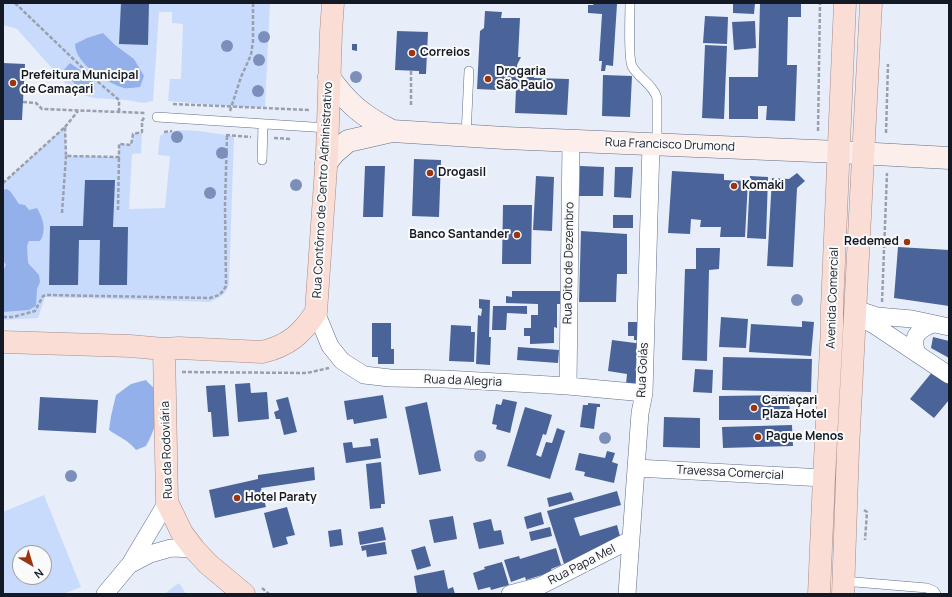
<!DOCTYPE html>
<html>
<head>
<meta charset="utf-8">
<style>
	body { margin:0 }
	#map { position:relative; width:952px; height:597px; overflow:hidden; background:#e7eefa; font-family:Manrope,sans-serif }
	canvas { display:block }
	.frame { position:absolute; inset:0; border:4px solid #141a25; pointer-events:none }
	.north { position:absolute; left:12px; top:545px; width:40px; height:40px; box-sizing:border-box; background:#fafafa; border:1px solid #9ea0a5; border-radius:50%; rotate:142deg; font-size:11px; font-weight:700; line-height:16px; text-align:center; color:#141a25 }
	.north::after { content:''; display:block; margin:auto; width:14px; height:18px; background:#9b350e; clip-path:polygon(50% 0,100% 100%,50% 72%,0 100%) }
</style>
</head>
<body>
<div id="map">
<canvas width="952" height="597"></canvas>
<div class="frame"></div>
<div class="north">N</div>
</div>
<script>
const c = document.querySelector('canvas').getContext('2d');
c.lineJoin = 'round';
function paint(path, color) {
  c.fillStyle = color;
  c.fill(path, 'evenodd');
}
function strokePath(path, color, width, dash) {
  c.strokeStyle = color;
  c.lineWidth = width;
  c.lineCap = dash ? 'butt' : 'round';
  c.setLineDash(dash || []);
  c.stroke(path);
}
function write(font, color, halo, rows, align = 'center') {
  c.font = font + ' Manrope,sans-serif';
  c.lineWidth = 4;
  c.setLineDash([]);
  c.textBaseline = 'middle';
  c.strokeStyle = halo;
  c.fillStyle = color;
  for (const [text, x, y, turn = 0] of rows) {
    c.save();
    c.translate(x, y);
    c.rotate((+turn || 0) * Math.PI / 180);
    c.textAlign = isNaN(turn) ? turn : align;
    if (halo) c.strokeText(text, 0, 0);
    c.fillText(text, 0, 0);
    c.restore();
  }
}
paint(new Path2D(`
	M3,3h267l-5,104h-25l-72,-6 2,-22h11l2,-55 -11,-1v-11h-13l-6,89 -9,2 -18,-3 -32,-2 -21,-6 -56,-63 -14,-4z
	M65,127l1,29 53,1v-13l12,1 2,-11 9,-2 -1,21 -9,1 -3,55 36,-1 5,-52 -12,-1 2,-19c15,-12 55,-2 74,0l-5,148c-3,11 -9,13 -19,18l-165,-5 -7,21 -35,2v-137z
	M44,495l37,92 -18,7h-60v-82zM20,553h24v24h-24z
	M179,583l7,11h-22z`), '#c9dbfc');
paint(new Path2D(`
	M103,33l12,12 19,14 10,17 -4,11c-5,0 -11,2 -16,1 -17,-5 -49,-24 -49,-44l12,-6z
	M70,63l10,7 15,14v6l-19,-5 -13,-14z
	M7,189c6,4 8,10 12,15l6,1 4,5 8,-2c6,10 10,23 3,33h-11l-2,5 1,17 11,12 1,7 -3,7 -1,17 -7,4 -26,2v-41l3,-6 -3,-5v-70z
	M146,380c3,4 9,8 11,12 7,14 -4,42 -11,54l-10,4c-8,-10 -17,-13 -27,-20l2,-14 5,-21 15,-11z`), '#93b0ea');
paint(new Path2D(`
	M121,3h28l-1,42 -29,-1z
	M594,3l23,1 -4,62 -7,-1 -1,6h-4l1,-10h-3l3,-47 -14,-1v-8h5z
	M733,3h22l-1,11 -21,-1z
	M760,3h41v14h-13l-1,48h10l-2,56 -29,-1 1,-14h-9v13h-29v-42h29z
	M485,11l17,1 -1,6h19l-2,39h3l-4,8 1,5 -1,2 8,9 -6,6 -5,-6 -8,6 -9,3 -20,-1 3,-58 4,-3z
	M705,16l23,1 -1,27 -24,-1z
	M755,21l1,27 -22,2 -2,-28z
	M397,31l31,1 -2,42h-7v-3l-24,-1z
	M352,44h5v7l-5,-1z
	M705,45l22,1 -3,73 -22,-1z
	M3,63l22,1 -3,56h-19z
	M527,72h8l-1,6 35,1 -2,36 -52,-2 1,-25 10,1z
	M603,75l29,1 -2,41 -28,-1z
	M414,159l27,1 -2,57 -27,-1z
	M365,166h20l-2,51h-20z
	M580,166l24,1 -1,29h-24z
	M615,167h18l-2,31 -17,-1z
	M672,171l52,3v6l24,1 -3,56h-25l1,-10h-21l1,-7 -10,-1 -1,15 -22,-1z
	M797,173l8,8 -8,7 -4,79 -26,-1 5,-88 17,1z
	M536,176l18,1 -2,54 -19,-1z
	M750,176l18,1 -2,62 -19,-1z
	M85,180h30l-2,47h15l-1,58h-28l1,-45h-21l-1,45h-29l1,-59h33z
	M503,205h29l-1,59h-29z
	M613,215h20v13h-20z
	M581,231l46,3v40h-10l-1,28h-37z
	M898,247l51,3v56l-55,-8z
	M696,248h24l-1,21 -10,1 -2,91 -25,-1 3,-91h11z
	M512,291h50l-1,13h-4v24l-3,-1v16l-24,1v-8h-6v-8h7v-13h7v-11l-32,-1v-7l6,1z
	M479,299l11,1 -1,37h2l-1,28 -14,-1 2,-49 3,1 1,-7 -3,-1z
	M493,306h34v8l-20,-1 -1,17h-14z
	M721,317l27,2 -2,29 -27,-1z
	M802,321l12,1 -3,34 -62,-4 2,-28 51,3z
	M628,322h13v18h-7v-4h-6z
	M372,323h19v26h3v15h-16v-7h-6z
	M451,325l20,1v6h4l-1,30 -25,-1z
	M933,337l16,4v17l-18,-10z
	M612,340l31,4 -6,41 -11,-1 1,-10 -19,-3z
	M518,347l41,3 -1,13 -41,-3z
	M723,357l89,2 -1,33 -89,-2z
	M695,369l18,1 -1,23 -19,-1z
	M933,371l16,11v18l-15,18 -24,-19z
	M250,383l1,10 16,-1 2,27 -31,3 -3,-38z
	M225,385l4,51 -16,1 -2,-25h-3l-2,-26z
	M383,395l4,23 -33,6 -1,-5 -6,1 -3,-19z
	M789,395l1,25h-71v-24z
	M40,397l58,3 -2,33 -58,-3z
	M288,397l9,35 -13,3 -4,-16h-4l-2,-7 5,-2 -3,-10z
	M503,399l14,3 -7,31 -14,-4 1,-4 -5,-1 4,-20 5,1z
	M427,402l14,69 -22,4 -14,-68z
	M588,403l12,1v3h-3l-3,22 -14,-2 3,-22h5z
	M525,407l27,8 -6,20 -3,-1 -7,21 5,2 5,-15 6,1 5,-15 8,3 -15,48 -43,-13z
	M664,417l36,1v30l-37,-1z
	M792,425l1,21 -70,2 -1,-21z
	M378,438l3,20 -35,5 -3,-20 9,-1 1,6 18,-2 -1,-7z
	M607,451l8,2 -3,9 6,2 -4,19 -30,-7 1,-4 -10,-2 4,-17 26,5z
	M381,462l4,42h-4v4l-11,1 -4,-45z
	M314,467l1,13 -54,8 5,19 -51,11 -6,-28 49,-11v-4z
	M617,491l4,14 -47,13 6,18 37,-11 4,15 -57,24 -17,-53z
	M571,492l3,8 -25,7 -2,-9z
	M287,507l8,28 -9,2 2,7 -15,4 -9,-35z
	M541,512l3,12 -17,5 -3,-12z
	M453,516l4,23 -23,4 -5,-23z
	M491,519l3,12 7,-1 3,14 -25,5 -6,-26z
	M383,527l3,13 -26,5 -2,-13z
	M550,527l2,9 -21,5 -2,-9z
	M341,529l2,16 -13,2 -2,-16z
	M385,542l2,12 -20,3 -1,-7 -4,1 -1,-5z
	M425,546l6,20 -14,4 -6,-20z
	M556,548l5,17 -10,4 1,3 -26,8 -1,-3 -14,5 -7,-22 15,-4 1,3z
	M502,562l7,23 -18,5 -1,-3 -12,3 -5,-17 12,-4 -1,-2z
	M444,570l4,19 5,-2 2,7h-38l-3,-18z`), '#4a6499');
const lane = new Path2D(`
	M630,3c0,12 -2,55 2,63 6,12 21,18 25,32v47
	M157,117l171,11
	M466,136l3,-65
	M262,160l1,-36
	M843,581l84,7 7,3 2,3`);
const street = new Path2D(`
	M859,310l18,6 35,3 37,8
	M316,312l14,34 12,15 22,14 26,3 55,1 123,7 76,7
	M855,315l19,10 75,50
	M917,353c-6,-16 0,-23 16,-29
	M568,386l3,-245
	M636,468l188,10
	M131,564l19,-10 21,-6 23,1
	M105,594l25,-30 37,-62
	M510,594l30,-8 90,-46
	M627,594l13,-181 4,-20 7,-248`);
const secondary = new Path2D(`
	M329,77c19,27 34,39 63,54
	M326,163l8,-10 14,-12 44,-10 113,7 334,14 110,6`);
const primary = new Path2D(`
	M3,342l127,4 34,3 15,-1 83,4c26,-6 40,-18 54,-40l11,-159 4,-121 2,-29
	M164,349l3,153 15,31 12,16 14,15 36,30
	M819,594l5,-116 8,-150v-20c4,-102 9,-203 13,-305
	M843,594l5,-145 23,-446`);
strokePath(lane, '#606e89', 10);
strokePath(street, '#606e89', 18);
strokePath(secondary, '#606e89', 23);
strokePath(primary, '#a78a85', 23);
strokePath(new Path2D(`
	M15,3l75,72 29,25v11
	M23,102l13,1 6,6 104,4
	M173,104l137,6
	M411,105v-34
	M230,111l11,-34 10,-22 2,-14v-38
	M65,127l13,-16
	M818,131l2,-128
	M164,132l8,-1
	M886,133l2,-69
	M226,135l25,2
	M274,138l17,1
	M3,183l62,-56 1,29 53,1v-13l12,1 2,-11 9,-2v-11l3,-5
	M118,210l1,-53
	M62,213l4,-57
	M882,302l5,-129
	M3,317h10l22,-6 8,-15 4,-1 163,3 9,-3 4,-4 3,-5 -1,-81 2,-70
	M182,372l125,1 22,-5
	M864,510l3,2 -2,28
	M262,588l7,6`), '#99a0ac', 2.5, [4, 2]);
strokePath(lane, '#fff', 9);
strokePath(street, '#fff', 17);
strokePath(secondary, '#fceeea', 22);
strokePath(primary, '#faddd4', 22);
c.fillStyle = '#7b8fba';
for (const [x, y] of [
	[264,37],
	[227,46],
	[259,60],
	[356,77],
	[258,91],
	[177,137],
	[222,153],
	[296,185],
	[210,193],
	[797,300],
	[605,438],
	[480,456],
	[71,476]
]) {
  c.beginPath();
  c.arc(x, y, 6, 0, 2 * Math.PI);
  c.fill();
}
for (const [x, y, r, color] of [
	[412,53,4,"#9b350e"],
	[488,79,4,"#9b350e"],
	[13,83,4,"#9b350e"],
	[430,173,4,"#9b350e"],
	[734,186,4,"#9b350e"],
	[517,235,4,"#9b350e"],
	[907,242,4,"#9b350e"],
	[754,408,4,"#9b350e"],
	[758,437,4,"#9b350e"],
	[237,498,4,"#9b350e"]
]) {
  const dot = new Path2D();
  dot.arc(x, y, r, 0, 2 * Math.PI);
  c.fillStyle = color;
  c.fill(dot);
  strokePath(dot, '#fafafa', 1.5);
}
write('bold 12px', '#141a25', '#fafafa', [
	["Correios",420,53],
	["Drogaria",496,72],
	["São Paulo",496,86],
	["Prefeitura Municipal",21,76],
	["de Camaçari",21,90],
	["Drogasil",438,173],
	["Komaki",742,186],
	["Banco Santander",509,235,"right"],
	["Redemed",899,242,"right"],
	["Camaçari",762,401],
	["Plaza Hotel",762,415],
	["Pague Menos",766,437],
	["Hotel Paraty",245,498]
], 'left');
write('12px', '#141a25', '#fafafa', [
	["Rua Francisco Drumond",670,145,2],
	["Rua Contôrno de Centro Administrativo",323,190,-87],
	["Rua Oito de Dezembro",569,263,-89],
	["Avenida Comercial",833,298,-88],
	["Rua Goiás",643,370,-87],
	["Rua da Alegria",463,381,2],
	["Rua da Rodoviária",167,450,-92],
	["Travessa Comercial",730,473,3],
	["Rua Papa Mel",582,565,-27]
]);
</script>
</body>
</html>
